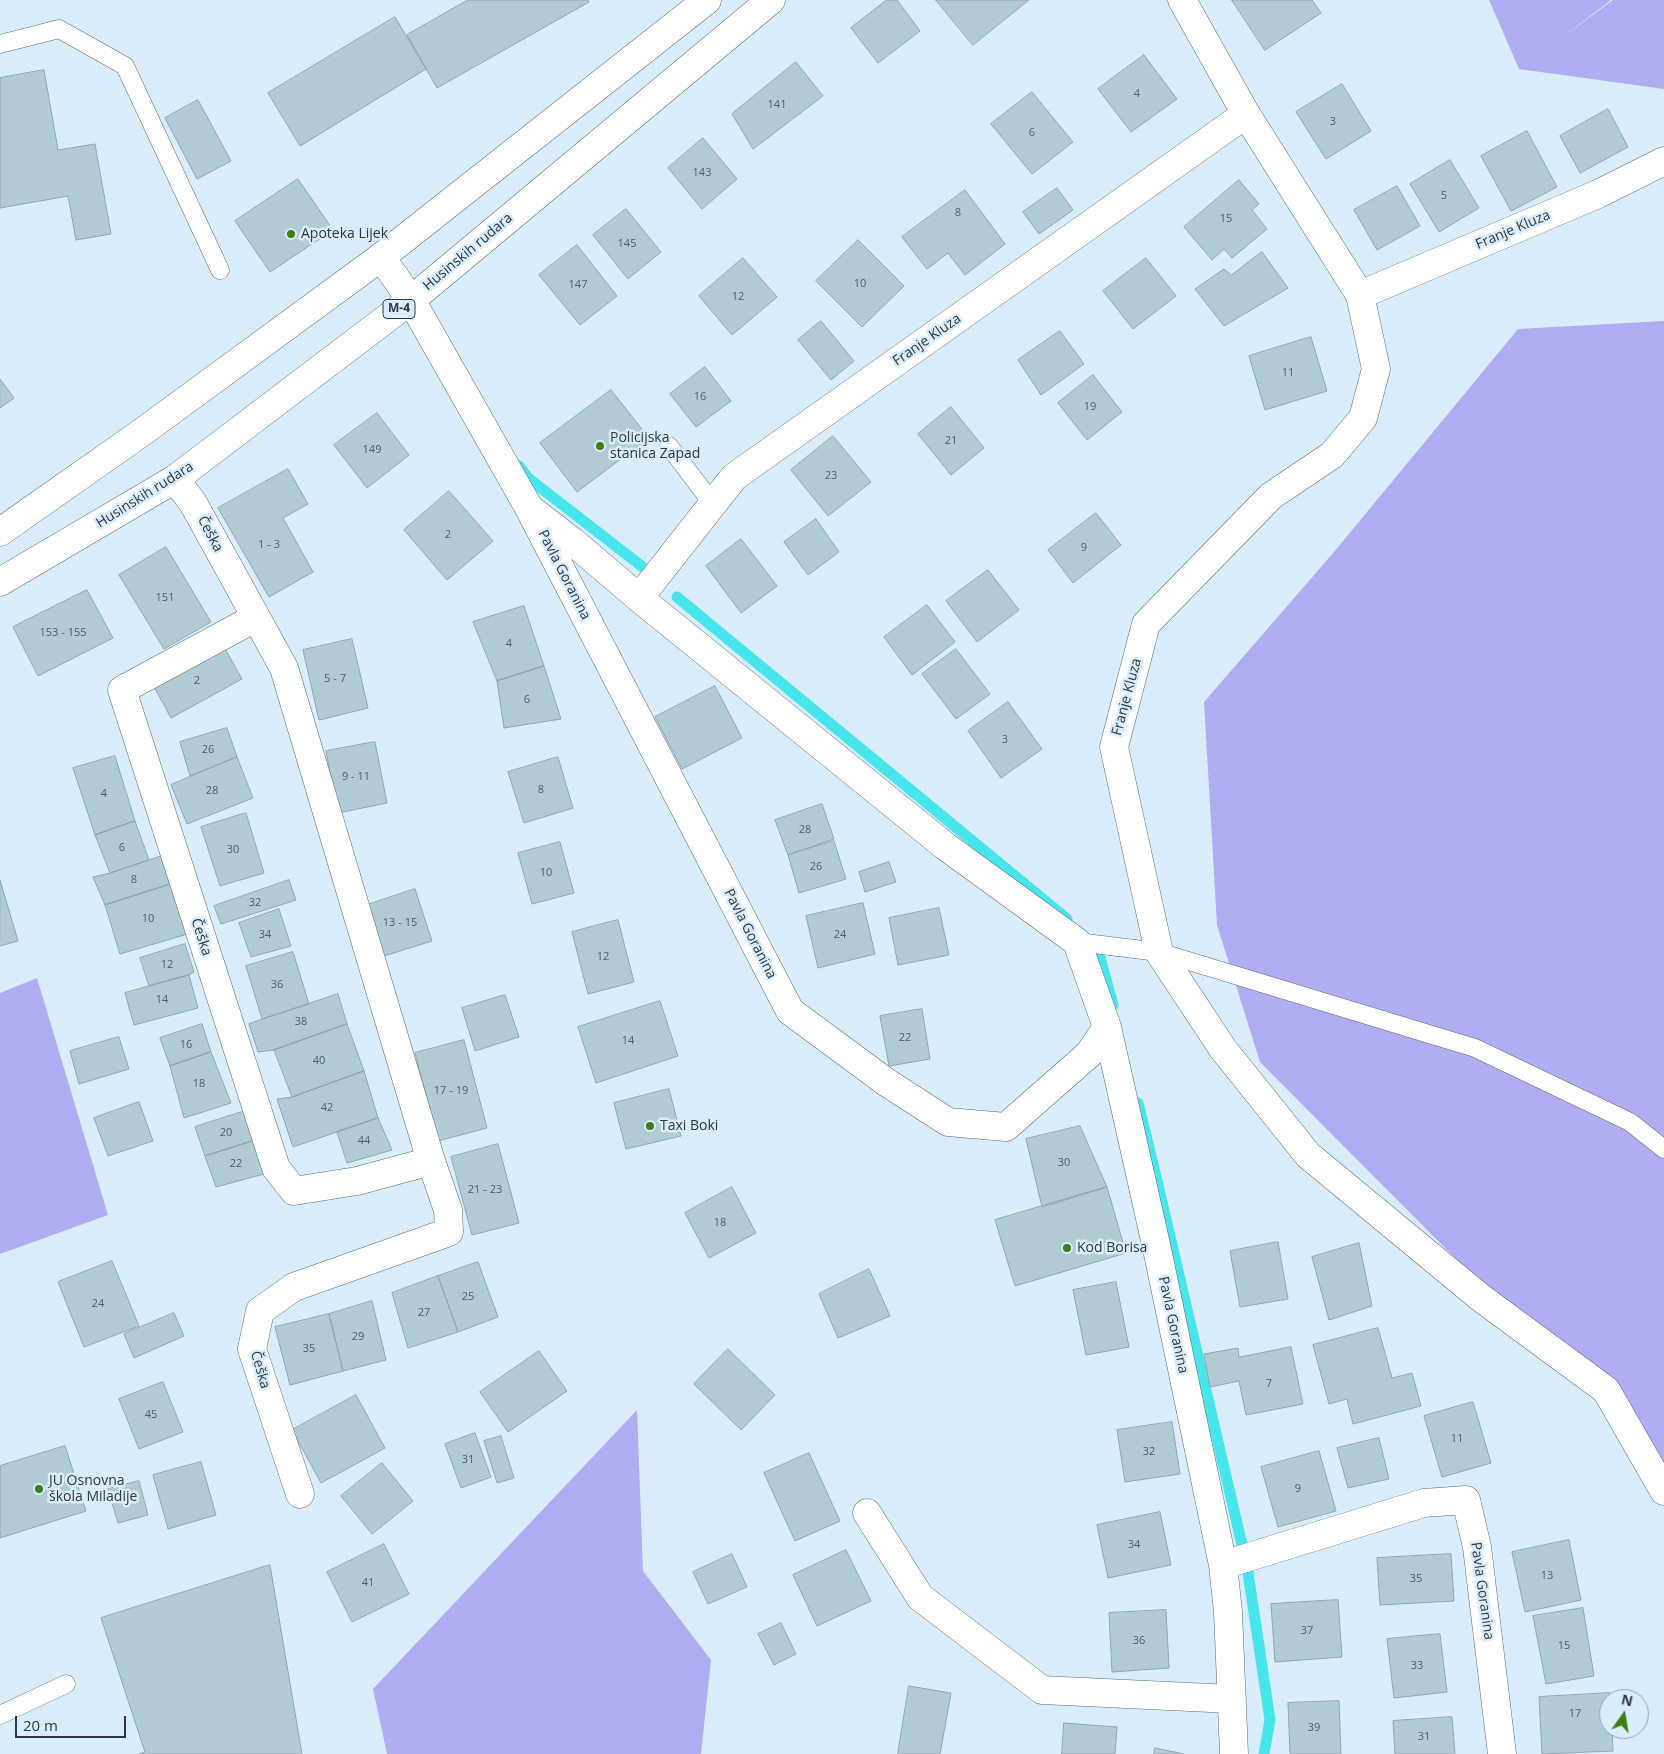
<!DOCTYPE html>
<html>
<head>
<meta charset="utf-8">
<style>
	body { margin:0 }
	#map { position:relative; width:1664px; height:1754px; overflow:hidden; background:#d9edfd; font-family:"Open Sans",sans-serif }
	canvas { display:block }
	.north { position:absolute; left:1599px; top:1689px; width:50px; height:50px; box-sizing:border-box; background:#d9edfd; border:1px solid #95a4b1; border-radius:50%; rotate:13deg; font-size:14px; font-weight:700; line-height:20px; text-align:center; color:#30373e }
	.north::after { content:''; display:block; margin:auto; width:18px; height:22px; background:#407d19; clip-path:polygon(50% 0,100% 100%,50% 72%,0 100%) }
	.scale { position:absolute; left:15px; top:1716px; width:111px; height:22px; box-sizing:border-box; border:2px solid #30373e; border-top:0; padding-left:6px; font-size:15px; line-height:18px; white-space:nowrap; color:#30373e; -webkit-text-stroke:4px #d9edfd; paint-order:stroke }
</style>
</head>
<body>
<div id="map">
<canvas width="1664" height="1754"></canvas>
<div class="north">N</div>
<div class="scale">20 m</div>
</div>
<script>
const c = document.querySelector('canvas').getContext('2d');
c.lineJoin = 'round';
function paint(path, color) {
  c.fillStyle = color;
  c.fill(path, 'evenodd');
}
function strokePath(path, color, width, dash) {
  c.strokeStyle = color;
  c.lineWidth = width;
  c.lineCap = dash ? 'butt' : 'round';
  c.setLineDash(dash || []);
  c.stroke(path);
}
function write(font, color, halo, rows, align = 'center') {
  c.font = font + ' "Open Sans",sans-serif';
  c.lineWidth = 5;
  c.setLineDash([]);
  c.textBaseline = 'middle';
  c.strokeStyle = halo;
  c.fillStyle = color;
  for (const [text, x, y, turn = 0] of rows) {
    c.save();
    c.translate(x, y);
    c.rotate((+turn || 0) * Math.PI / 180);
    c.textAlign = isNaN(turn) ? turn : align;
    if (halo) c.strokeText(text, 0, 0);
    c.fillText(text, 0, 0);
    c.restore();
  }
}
paint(new Path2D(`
	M1489,0h122l-47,36 49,-36h51v89l-145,-20z
	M1664,321v1147l-404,-406 -43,-137 -13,-223 130,-150 184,-223z
	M37,978l71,237 -108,39v-261z
	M637,1410l6,161 68,89 -10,94h-314l-14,-65z`), '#b1adf3');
strokePath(new Path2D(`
	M519,466l9,12 120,93
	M677,597l390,322
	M1093,940l3,3 17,62
	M1138,1103l16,65 93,398 23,154 -6,34`), '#49e5ed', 11);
const building = new Path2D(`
	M468,0h120l1,2 -152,86 -30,-53z
	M887,0h10l23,31 -42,32 -27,-35z
	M936,0h93l-56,45z
	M1232,0h80l9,13 -56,37z
	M395,17l31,52 -126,77 -32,-53z
	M1144,55l33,44 -46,33 -33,-43z
	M796,62l27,34 -70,53 -21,-35z
	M44,70l14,80 37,-6 16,90 -35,6 -8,-44 -68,12v-130z
	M1342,84l29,47 -45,28 -30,-47z
	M1032,92l41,50 -41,32 -41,-50z
	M198,100l33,61 -34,18 -32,-61z
	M1608,109l20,38 -48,26 -20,-37z
	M1527,131l30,56 -46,24 -30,-55z
	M703,138l34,41 -35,30 -34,-41z
	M1450,160l29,48 -40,24 -29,-48z
	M298,179l35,51 -63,42 -35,-51z
	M1239,180l20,24 -7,6 15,19 -35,29 -8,-9 -12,11 -28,-33z
	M1397,186l23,40 -43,24 -23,-40z
	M1057,188l16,22 -34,24 -16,-22z
	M965,190l40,54 -40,31 -17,-22 -21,16 -25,-32z
	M626,209l35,43 -33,27 -35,-44z
	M858,240l46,46 -42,41 -46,-46z
	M577,245l40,51 -37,29 -41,-50z
	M1262,252l26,36 -64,38 -29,-37 29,-20 7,6z
	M743,258l34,39 -45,38 -33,-39z
	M1146,258l30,38 -43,33 -30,-38z
	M821,321l33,40 -23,19 -33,-40z
	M1060,331l24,33 -43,31 -23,-35z
	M1311,337l16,54 -62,19 -16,-54z
	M705,367l26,34 -35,26 -26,-33z
	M1093,375l29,37 -35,28 -29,-37z
	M0,379l14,19 -14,10z
	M611,390l38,48 -72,54 -37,-49z
	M951,407l33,41 -33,27 -33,-41z
	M377,413l32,42 -42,33 -33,-43z
	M833,436l38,46 -43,34 -37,-46z
	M288,469l20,35 -25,14 30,54 -44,25 -51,-89z
	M449,491l44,50 -46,39 -43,-50z
	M1096,513l25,32 -48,38 -25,-33z
	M816,519l23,33 -31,23 -24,-33z
	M741,539l36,47 -36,27 -35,-47z
	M166,547l45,75 -47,27 -45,-74z
	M988,570l31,40 -42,32 -31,-41z
	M87,590l26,48 -75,38 -25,-49z
	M927,605l28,37 -43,33 -28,-38z
	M524,606l20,60 -47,15 -24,-59z
	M352,639l16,69 -49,12 -16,-70z
	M223,645l19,34 -71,39 -19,-35z
	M956,649l34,45 -34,25 -34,-45z
	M544,666l17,53 -57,9 -7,-47z
	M715,686l27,52 -60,31 -27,-52z
	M1008,702l34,47 -41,29 -33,-47z
	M227,728l10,29 -47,19 -10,-34z
	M375,742l12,61 -49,10 -12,-62z
	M115,756l20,65 -40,14 -22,-67z
	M237,757l16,41 -66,26 -16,-39z
	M558,757l15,51 -49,15 -16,-51z
	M822,804l12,35 -46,16 -13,-35z
	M246,813l18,60 -44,13 -19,-59z
	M135,821l14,39 -39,13 -15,-38z
	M834,841l12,38 -47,14 -11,-38z
	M560,842l14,51 -42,11 -14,-51z
	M165,855l9,28 -69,22 -12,-28 17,-4z
	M889,862l7,20 -31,10 -6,-20z
	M0,880l18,61 -18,5z
	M289,880l7,20 -75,24 -7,-18z
	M174,883l17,50 -71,21 -15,-49z
	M415,889l17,52 -48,15 -17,-51z
	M863,903l12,51 -57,14 -12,-52z
	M939,908l10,47 -51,10 -9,-47z
	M279,909l12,37 -40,11 -12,-34z
	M618,920l16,62 -46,12 -16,-62z
	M185,944l9,28 -5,3 -40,11 -9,-28z
	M293,952l16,52 -47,15 -16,-53z
	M189,975l9,33 -64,17 -9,-32z
	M338,994l9,30 -73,26 -16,2 -9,-28z
	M505,995l14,42 -44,14 -13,-43z
	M660,1001l18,55 -82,27 -18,-56z
	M922,1009l8,50 -41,7 -9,-50z
	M202,1024l9,28 -41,14 -10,-28z
	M347,1024l17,47 -72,26 -18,-47z
	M119,1037l10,32 -50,15 -9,-33z
	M464,1040l23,88 -49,13 -23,-88z
	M211,1052l20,51 -47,15 -14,-52z
	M364,1071l14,47 -85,29 -16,-48 15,-2z
	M669,1089l12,47 -55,13 -12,-46z
	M139,1102l14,39 -45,15 -14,-38z
	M248,1110l8,30 -51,16 -10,-29z
	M378,1118l14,32 -45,13 -10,-31z
	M1080,1126l27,61 -65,20 -16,-68z
	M256,1140l12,33 -52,14 -11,-31z
	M498,1144l21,79 -47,12 -21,-78z
	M732,1187l24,46 -47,25 -24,-45z
	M1107,1187l19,66 -111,33 -20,-66z
	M1278,1242l10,57 -48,8 -10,-56z
	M1359,1243l13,63 -43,14 -17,-63z
	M112,1261l27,65 -55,21 -26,-65z
	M478,1262l20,55 -40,15 -20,-56z
	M869,1269l21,47 -52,22 -19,-44z
	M438,1276l20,56 -50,16 -16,-55z
	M1116,1282l13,65 -43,8 -13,-65z
	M372,1301l14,59 -43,11 -14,-57z
	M174,1313l10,23 -50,22 -10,-24z
	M329,1314l14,57 -53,14 -15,-58z
	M1378,1328l14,50 20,-5 9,33 -68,18 -6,-25 -18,5 -16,-59z
	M1291,1347l12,57 -57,11 -7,-34 -29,6 -6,-33 34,-6 1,9z
	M728,1349l47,46 -34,35 -47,-46z
	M539,1351l28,40 -59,41 -28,-40z
	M163,1382l20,50 -44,17 -20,-50z
	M356,1395l29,53 -64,35 -29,-53z
	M1473,1402l18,61 -49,14 -18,-61z
	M1172,1422l8,52 -55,8 -8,-52z
	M475,1433l16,44 -30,11 -16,-44z
	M501,1436l13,42 -17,5 -13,-42z
	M1379,1438l10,41 -41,9 -11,-40z
	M65,1446l21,65 -86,27v-72z
	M1319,1451l17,60 -58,16 -17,-60z
	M809,1453l31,68 -45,20 -31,-68z
	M201,1462l15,53 -48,14 -15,-54z
	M382,1463l31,38 -41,33 -31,-38z
	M139,1481l9,34 -30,8 -10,-34z
	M1160,1512l11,53 -63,13 -11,-53z
	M1569,1540l12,60 -56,12 -13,-60z
	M384,1544l25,50 -57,28 -25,-50z
	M846,1550l25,51 -54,25 -24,-51z
	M732,1554l15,33 -39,17 -15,-32z
	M1451,1554l3,47 -74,4 -3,-47z
	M270,1565l32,189h-163l6,-2 -44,-134z
	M1338,1600l4,57 -67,5 -4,-58z
	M1583,1608l11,68 -48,8 -13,-68z
	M1166,1610l3,58 -57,4 -3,-59z
	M781,1623l15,31 -22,11 -16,-31z
	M1440,1634l7,58 -53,6 -7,-59z
	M909,1686l42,7 -11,61h-42z
	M1610,1693l-1,36h3l1,22 -71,3 -3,-57z
	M1339,1701l2,53h-51l-2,-51z
	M1452,1717l3,37h-60l-2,-33z
	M1064,1723l53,4 -2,27h-53z
	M1155,1748l29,6h-30z`);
paint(building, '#b2ccd5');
strokePath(building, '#8ea7b0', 1);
const service = new Path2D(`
	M0,44l59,-15 66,37 95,204
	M669,446l44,58
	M1077,942l82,10 316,96 155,74 34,27
	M0,1715l66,-31`);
const minor = new Path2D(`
	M1182,0l64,114 114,181 16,74 -13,49 -31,37 -61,41 -125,128 -32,123 45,205 64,97 85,106 173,143 125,92 58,101
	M381,257l30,43 118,208 43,33 67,57 306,248 132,96 30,85 50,222 66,316 5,47 6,142
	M1360,295l238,-101 66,-33
	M175,479l18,24 91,165 147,493 -74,20 -63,10 -18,-23 -154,-478 133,-72
	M532,514l258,497 96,71 62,40 58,5 83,-73 18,-27
	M639,598l95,-121 512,-363
	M300,1494l-48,-145 8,-38 34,-24 155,-55 -1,-22 -17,-49
	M867,1513l53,84 122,93 190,9
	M1223,1565l201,-62 42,-3 11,47 25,207`);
const primary = new Path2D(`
	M0,532l141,-99 240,-176 326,-257
	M0,582l175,-103 236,-179 360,-300`);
strokePath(service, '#5a6b7a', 19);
strokePath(minor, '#5a6b7a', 29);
strokePath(primary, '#5a6b7a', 29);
strokePath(service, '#fff', 18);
strokePath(minor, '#fff', 28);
strokePath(primary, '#fff', 28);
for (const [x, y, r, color] of [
	[291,234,5,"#407d19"],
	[600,446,5,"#407d19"],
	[650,1126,5,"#407d19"],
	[1067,1248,5,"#407d19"],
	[39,1489,5,"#407d19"]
]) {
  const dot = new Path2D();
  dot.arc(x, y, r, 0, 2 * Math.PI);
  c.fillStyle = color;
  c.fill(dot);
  strokePath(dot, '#d9edfd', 2);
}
write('11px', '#505c64', null, [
	["4",1137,94],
	["141",777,105],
	["3",1333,122],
	["6",1032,133],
	["143",702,173],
	["5",1444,196],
	["8",958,213],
	["15",1226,219],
	["145",627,244],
	["10",860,284],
	["147",578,285],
	["12",738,297],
	["11",1288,373],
	["16",700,397],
	["19",1090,407],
	["21",951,441],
	["149",372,450],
	["23",831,476],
	["2",448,535],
	["1 - 3",269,545],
	["9",1084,548],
	["151",165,598],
	["153 - 155",63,633],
	["4",509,644],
	["5 - 7",335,679],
	["2",197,681],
	["6",527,700],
	["3",1005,740],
	["26",208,750],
	["9 - 11",356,777],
	["8",541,790],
	["28",212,791],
	["4",104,794],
	["28",805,830],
	["6",122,848],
	["30",233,850],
	["26",816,867],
	["10",546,873],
	["8",134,880],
	["32",255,903],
	["10",148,919],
	["13 - 15",400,923],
	["34",265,935],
	["24",840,935],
	["12",603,957],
	["12",167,965],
	["36",277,985],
	["14",162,1000],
	["38",301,1022],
	["22",905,1038],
	["14",628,1041],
	["16",186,1045],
	["40",319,1061],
	["18",199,1084],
	["17 - 19",451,1091],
	["42",327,1108],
	["20",226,1133],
	["44",364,1141],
	["30",1064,1163],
	["22",236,1164],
	["21 - 23",485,1190],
	["18",720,1223],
	["25",468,1297],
	["24",98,1304],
	["27",424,1313],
	["29",358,1337],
	["35",309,1349],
	["7",1269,1384],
	["45",151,1415],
	["11",1457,1439],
	["32",1149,1452],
	["31",468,1460],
	["9",1298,1489],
	["34",1134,1545],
	["13",1547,1576],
	["35",1416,1579],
	["41",368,1583],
	["37",1307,1631],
	["36",1139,1641],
	["15",1564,1646],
	["33",1417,1666],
	["17",1575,1714],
	["39",1314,1728],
	["31",1424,1737]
]);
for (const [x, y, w] of [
	[399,309,32]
]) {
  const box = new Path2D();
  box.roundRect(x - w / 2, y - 9.5, w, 19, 4);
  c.fillStyle = '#d9edfd';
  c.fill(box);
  strokePath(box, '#30373e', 1);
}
write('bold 12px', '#30373e', null, [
	["M-4",399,309]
]);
write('14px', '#30373e', '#d9edfd', [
	["Franje Kluza",1513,230,-23],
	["Husinskih rudara",468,252,-40],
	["Franje Kluza",927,340,-35],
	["Husinskih rudara",145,495,-32],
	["Češka",210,534,62],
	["Pavla Goranina",564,575,63],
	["Franje Kluza",1127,697,-75],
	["Pavla Goranina",750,934,63],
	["Češka",201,937,72],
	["Pavla Goranina",1173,1325,78],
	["Češka",260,1370,74],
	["Pavla Goranina",1482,1591,82]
]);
write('14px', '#30373e', '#d9edfd', [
	["Apoteka Lijek",301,234],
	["Policijska",610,438],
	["stanica Zapad",610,454],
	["Taxi Boki",660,1126],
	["Kod Borisa",1077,1248],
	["JU Osnovna",49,1481],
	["škola Miladije",49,1497]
], 'left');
</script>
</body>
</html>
